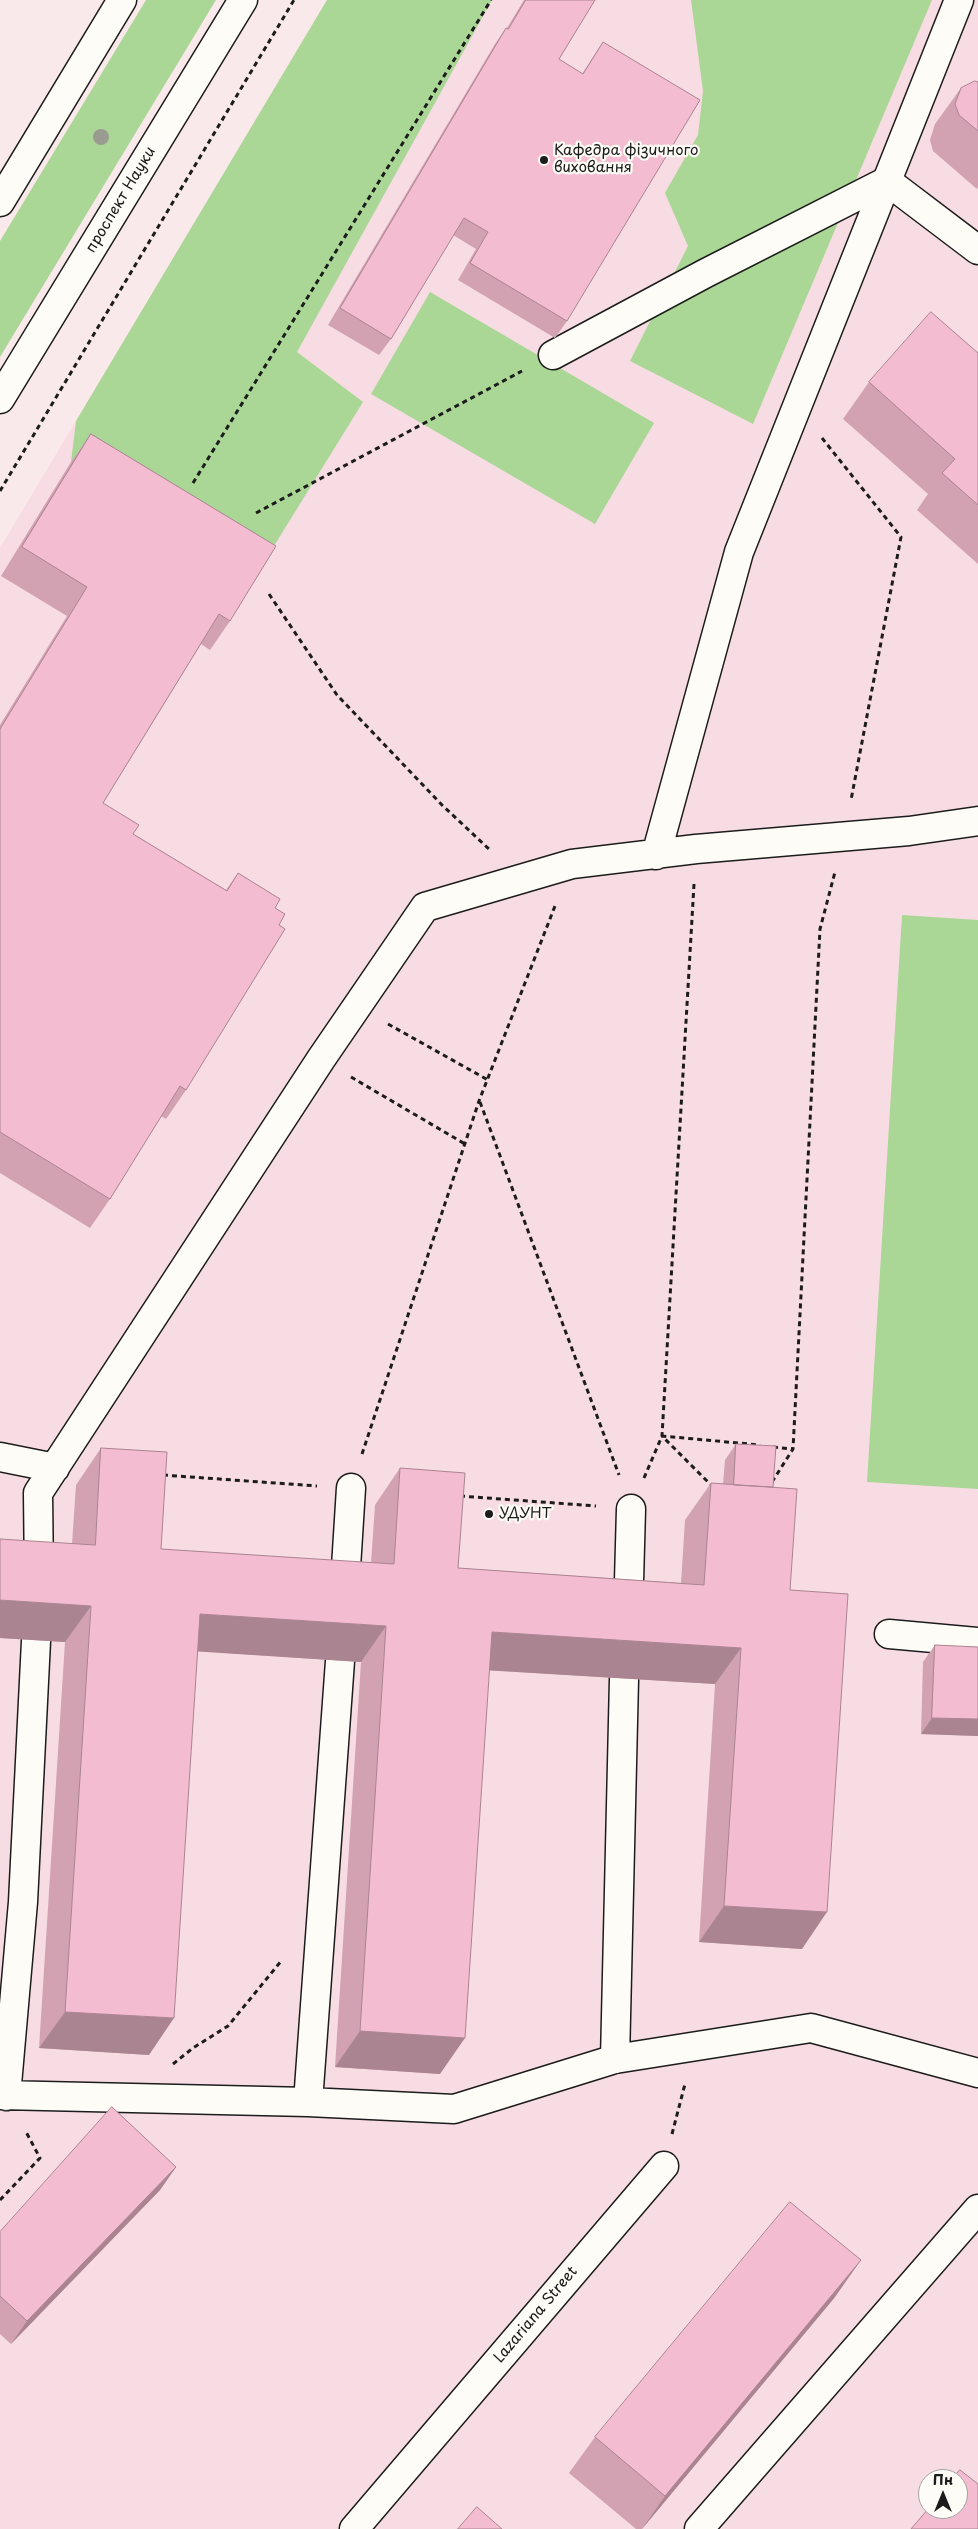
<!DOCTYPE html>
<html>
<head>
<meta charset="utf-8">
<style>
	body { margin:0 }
	#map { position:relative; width:978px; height:2529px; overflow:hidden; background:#fae9eb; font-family:"Playpen Sans",sans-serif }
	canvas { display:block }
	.north { position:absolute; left:918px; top:2469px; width:50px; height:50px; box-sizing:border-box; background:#fdfcf7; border:1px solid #a3a29f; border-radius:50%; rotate:0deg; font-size:14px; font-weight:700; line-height:20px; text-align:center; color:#1c1c1c }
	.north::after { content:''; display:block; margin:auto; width:18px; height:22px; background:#1c1c1c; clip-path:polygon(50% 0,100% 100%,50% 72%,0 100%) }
</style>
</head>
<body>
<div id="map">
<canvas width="978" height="2529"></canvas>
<div class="north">Пн</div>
</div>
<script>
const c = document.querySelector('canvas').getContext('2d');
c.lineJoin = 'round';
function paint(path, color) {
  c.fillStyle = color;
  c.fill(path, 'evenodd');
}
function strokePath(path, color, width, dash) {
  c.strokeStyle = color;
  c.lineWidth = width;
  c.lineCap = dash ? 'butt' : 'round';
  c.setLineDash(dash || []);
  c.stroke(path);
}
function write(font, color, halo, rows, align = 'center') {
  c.font = font + ' "Playpen Sans",sans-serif';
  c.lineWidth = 4.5;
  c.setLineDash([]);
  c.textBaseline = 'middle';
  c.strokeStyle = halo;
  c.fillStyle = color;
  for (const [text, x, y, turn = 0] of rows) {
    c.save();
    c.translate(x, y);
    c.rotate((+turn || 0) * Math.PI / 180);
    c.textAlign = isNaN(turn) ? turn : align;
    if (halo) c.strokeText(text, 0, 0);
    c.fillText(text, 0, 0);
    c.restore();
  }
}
paint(new Path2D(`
	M327,0h651v2529h-978v-1981zM928,2479h30v30h-30z`), '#f8dce3');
paint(new Path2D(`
	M146,0h70l-216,357v-116z
	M327,0h165l-195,352 66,50 -107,173 -185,-113 5,-41z
	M691,0h241l-179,424 -123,-63 58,-115 -23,-53 33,-58 5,-44z
	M430,292l224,131 -59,101 -224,-130z
	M902,915l76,5v569l-111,-7z`), '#aad796');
const minor = new Path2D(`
	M553,355l153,-82 181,-92 91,69
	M656,855l83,-303 220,-552
	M0,1457l55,11
	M39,1580l-1,-87 283,-434 104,-152 147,-43 124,-15 213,-18 69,-10
	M344,1599l7,-111
	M628,1617l3,-108
	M889,1634l89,8
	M615,2059l9,-380
	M0,2095l308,7 146,7 161,-50 196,-31 167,45
	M6,2096l17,-194 13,-261
	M308,2102l32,-441
	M354,2529l310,-363
	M699,2529l279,-320`);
const major = new Path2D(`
	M0,202l122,-202
	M0,399l243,-399`);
strokePath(minor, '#1c1c1c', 31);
strokePath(major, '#1c1c1c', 31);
strokePath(new Path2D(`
	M822,438l79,99 -50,263
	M193,483l298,-483
	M0,491l294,-491
	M256,513l266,-142
	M269,594l68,101 105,110 48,45
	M694,884l-32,552 50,50
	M388,1024l100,56
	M351,1077l114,67
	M480,1102l139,373
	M773,1447l20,2
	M362,1454l117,-353 76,-195
	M163,1475l154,11
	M644,1478l18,-42 98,9
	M772,1482l21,-33 27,-520 15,-57
	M460,1496l136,10
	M173,2064l20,-16 35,-22 54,-66
	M672,2134l13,-50
	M0,2200l40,-42 -15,-28`), '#1c1c1c', 3, [5, 4]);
strokePath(minor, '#fdfcf7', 28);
strokePath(major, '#fdfcf7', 28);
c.fillStyle = '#9b9c91';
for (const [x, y] of [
	[101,137]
]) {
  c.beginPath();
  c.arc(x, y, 8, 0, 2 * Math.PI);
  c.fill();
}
paint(new Path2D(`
	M524,0h71l-36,59 23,15 21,-32 -36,279 -12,17 -97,-58 18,-31 -23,-14 -62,104 -12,16 -51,-30 167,-281 11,-16h1z
	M978,82v105l-1,2 -44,-38 -3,-11 5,-16 26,-36z
	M978,353v211l-61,-54 11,-16 -85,-75 26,-37z
	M91,434l139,187 -20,29 -9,-6 -98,159 30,31 93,56 12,-17 37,35 -89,182 -20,29 -5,-3 -51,83 -20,29 -90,-55v-448l67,-109 -66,-40 70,-114z
	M736,1444l37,43 17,103 12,359 -103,-7 16,-258 -226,-14 -49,404 -105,-7 26,-405 -163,-11 -49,404 -110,-7 26,-406 -65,-4v-99l72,5 4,-59 25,-37 60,101 210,14 4,-58 25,-37 58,100 223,15 4,-63 26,-37 12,1 2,-24z
	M935,1645l43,91 -57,-2 2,-72z
	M176,2167l-16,23 -149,154 -11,-10v-102z
	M835,2297l-193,232h-6l-67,-56 26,-36z`), '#d2a2b3');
paint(new Path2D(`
	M0,1600l91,6 -26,36 -65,-4z
	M200,1614l186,12 -25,36 -186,-12z
	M492,1632l249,16 -26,36 -249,-15z
	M932,1718l46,1v17l-57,-2z
	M724,1906l103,6 -25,37 -103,-7z
	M65,2012l109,6 -25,37 -110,-7z
	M360,2031l105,7 -25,36 -105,-7z
	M176,2167l-16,23 -149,154 16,-23z
	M861,2260l-26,37 -193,232 23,-33z`), '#ab8492');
const building = new Path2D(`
	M526,0h69l-36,59 24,15 20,-32 97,58 -133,221 -97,-58 18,-31 -24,-14 -73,121 -51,-31 166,-280 2,1z
	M975,81l3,1v49l-19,-16 -4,-11 6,-16z
	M931,312l47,41v152l-36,-32 13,-14 -86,-77z
	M91,434l185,112 -46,75 -11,-7 -116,189 36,22 -6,9 94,57 11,-18 42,26 -5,9 10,6 -6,11 6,4 -99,161 -6,-4 -70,113 -110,-67v-403l87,-142 -65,-40z
	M736,1444l40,2 -3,41 -39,-2z
	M101,1448l66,4 -6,97 233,15 6,-96 65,5 -7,95 246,17 7,-102 86,6 -7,101 58,4 -21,318 -103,-6 17,-258 -249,-16 -27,406 -105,-7 26,-405 -186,-12 -26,404 -109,-6 26,-406 -91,-6v-61l95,6z
	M935,1645l43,2v72l-46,-1z
	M112,2107l64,60 -149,154 -27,-25v-64z
	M790,2202l71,58 -196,236 -70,-59z
	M960,2470l18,14v45h-67l17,-20h30v-30h-6z
	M477,2507l25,22h-44z`);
paint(building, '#f4bcd0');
strokePath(building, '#ab8492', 1);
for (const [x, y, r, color] of [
	[544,160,5,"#1c1c1c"],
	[489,1514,5,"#1c1c1c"]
]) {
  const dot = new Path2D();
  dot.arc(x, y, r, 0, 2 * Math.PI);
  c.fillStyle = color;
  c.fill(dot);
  strokePath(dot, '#fdfcf7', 2);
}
write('15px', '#1c1c1c', '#fdfcf7', [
	["Кафедра фізичного",554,151],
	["виховання",554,168],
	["УДУНТ",499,1514]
], 'left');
write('15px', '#1c1c1c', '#fdfcf7', [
	["проспект Науки",121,200,-59],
	["Lazariana Street",536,2315,-50]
]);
</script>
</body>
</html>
